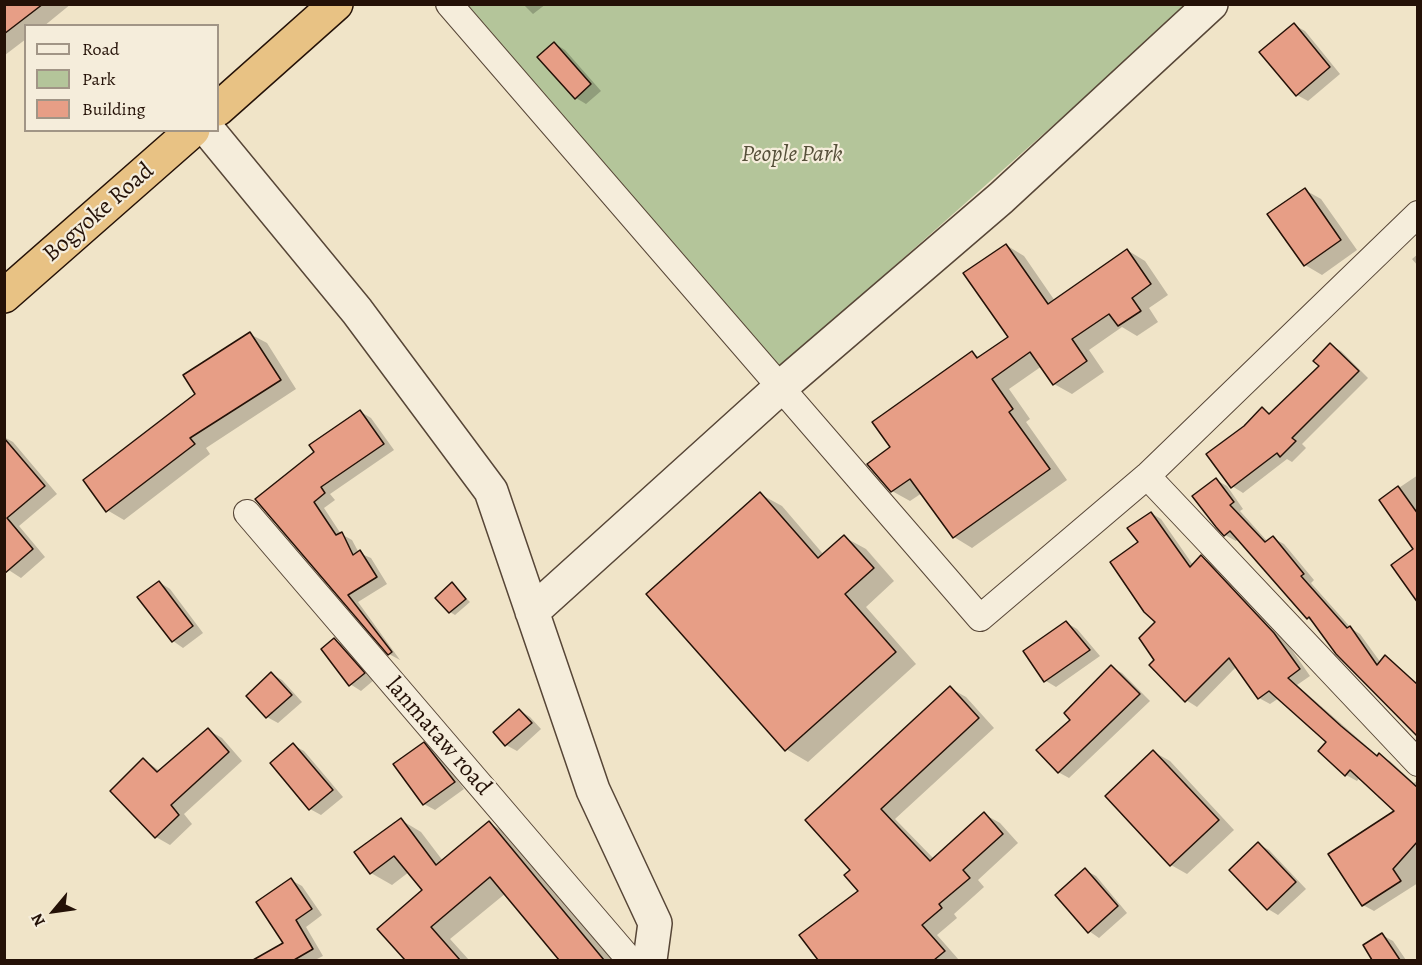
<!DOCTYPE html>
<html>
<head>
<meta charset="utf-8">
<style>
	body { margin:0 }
	#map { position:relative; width:1422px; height:965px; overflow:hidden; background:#f0e4c8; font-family:Alegreya,serif }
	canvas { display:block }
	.frame { position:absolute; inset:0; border:6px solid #241107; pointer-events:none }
	.legend { position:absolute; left:24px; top:24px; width:195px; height:108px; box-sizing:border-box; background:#f5eddb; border:2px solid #a19586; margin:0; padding:8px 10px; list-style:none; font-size:18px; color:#241107 }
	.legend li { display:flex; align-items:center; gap:12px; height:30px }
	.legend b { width:30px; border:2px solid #a19586 }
	.north { position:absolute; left:24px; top:881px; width:60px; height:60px; -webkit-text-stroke:4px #f5eddb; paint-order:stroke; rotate:241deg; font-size:16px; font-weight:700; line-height:24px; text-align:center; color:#241107 }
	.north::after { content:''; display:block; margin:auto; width:21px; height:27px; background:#241107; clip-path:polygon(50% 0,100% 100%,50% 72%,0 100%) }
</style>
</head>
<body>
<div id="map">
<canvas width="1422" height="965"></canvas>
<div class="frame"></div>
<ul class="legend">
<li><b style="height:8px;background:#f5eddb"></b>Road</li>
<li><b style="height:16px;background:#b4c59a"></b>Park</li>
<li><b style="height:16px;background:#e79e86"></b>Building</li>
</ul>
<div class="north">N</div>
</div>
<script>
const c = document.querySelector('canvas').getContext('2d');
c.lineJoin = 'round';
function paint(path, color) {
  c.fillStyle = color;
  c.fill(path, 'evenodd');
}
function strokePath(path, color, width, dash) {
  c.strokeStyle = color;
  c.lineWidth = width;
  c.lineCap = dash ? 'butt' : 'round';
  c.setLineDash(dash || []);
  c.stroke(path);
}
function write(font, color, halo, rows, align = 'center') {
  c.font = font + ' Alegreya,serif';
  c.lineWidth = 4.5;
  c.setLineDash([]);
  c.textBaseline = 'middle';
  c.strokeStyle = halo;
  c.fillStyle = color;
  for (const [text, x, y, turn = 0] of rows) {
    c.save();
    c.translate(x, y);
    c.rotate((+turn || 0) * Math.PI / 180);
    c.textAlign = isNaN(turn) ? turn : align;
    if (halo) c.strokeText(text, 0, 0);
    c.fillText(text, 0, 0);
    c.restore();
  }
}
paint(new Path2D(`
	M464,5h725l-412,365z`), '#b4c59a');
paint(new Path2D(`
	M4,4h67l-27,22h-18v13l-21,16z
	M523,4h23l-13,10z
	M1294,25l11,6 35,43 -32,27 -11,-6z
	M554,43l11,7 36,41 -15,13 -10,-6z
	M1305,190l16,9 36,51 -35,25 -17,-10 -36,-50z
	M1006,245l18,11 31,45 72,-51 18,11 23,34 -19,13 9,14 -21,14 -15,-9 -33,23 15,22 -32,22 -18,-10 -12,-18 -33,23 21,30 -4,3 41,58 -95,68 -18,-11 -32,-44 -12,8 -18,-10v-43l80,-95 9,5 29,-21z
	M1418,254v12l-6,-7z
	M250,334l17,9 29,46 -90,59 4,6 -86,66 -17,-10 91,-116z
	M1330,345l11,6 27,27 -66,66 4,4 -14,14 -5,-3 -44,34 -11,-7 13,-59 17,-18 9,5 50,-48z
	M361,412l10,6 23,32 -64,44 5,6 -11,8 17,26 11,6 7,13 12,5 16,26 -29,18 42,58 -11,-6 -132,-155 59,-46z
	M4,437l9,5 44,52 -38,32 26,31 -24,21 -17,-11z
	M1418,475v58l-37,-33z
	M1216,480l11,6 16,23 -3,2 28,31 5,-4 11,6 30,36 -3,3 41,46 8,5 21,29 5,-6 32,27v49l-110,-115 -69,-80 -3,3 -11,-6z
	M760,494l22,12 42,49 20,-18 22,12 28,32 -28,26 50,57 -108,98 -22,-13z
	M1151,513l10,6 32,46 9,-8 10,6 73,77 25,36 -13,9 81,71 12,5 24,22 4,-3v103l-44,28 -11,-6 34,-94 -37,-34 -3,4 -11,-6 -26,-24 8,-9 -49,-44 -9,6 -11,-6 -22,-32 -40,41 -11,-7 -30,-40 1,-38 -17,-79z
	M159,582l11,7 33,44 -20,15 -10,-7z
	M452,584l18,18 -15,13 -5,-3z
	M1067,623l10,6 23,27 -44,31 -10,-6z
	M335,640l10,6 29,34 -13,11 -11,-7z
	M1111,667l11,6 28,28 -81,77 -11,-6 14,-52z
	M272,674l10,6 20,22 -24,21 -11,-6 -19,-21z
	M950,688l16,9 28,31 -99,91 39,40 50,-45 16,9 18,20 -40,37 6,7 -30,27 3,4 -20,17 22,25h-139l-19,-24 59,-45 -8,-21 -45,-49z
	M519,710l11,7 11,12 -24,22 -11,-6 -11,-13z
	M208,730l14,8 20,23 -58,53 8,10 -22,21 -14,-8 -44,-46 32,-31 16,11z
	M424,744l11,6 29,39 -29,21 -11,-6z
	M293,745l11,6 39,46 -22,18 -11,-6z
	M1154,752l16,9 64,69 -47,44 -16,-9z
	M401,820l20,12 22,29 46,-38 21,12 103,125h-52l-55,-67 -56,46 19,21h-62l-28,-31 45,-39 -15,-18 -17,13 -21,-12z
	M1258,844l11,6 37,39 -28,26 -10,-6z
	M1085,870l11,6 31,37 -28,25 -10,-7z
	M291,880l11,6 20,29 -16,12 17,29 -8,4h-47l-3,-5 20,-12z
	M1382,935l11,6 13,19h-32l-9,-14z`), '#0003');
const building = new Path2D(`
	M4,4h39l-39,30z
	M1294,23l36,44 -34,29 -37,-44z
	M554,42l37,42 -16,15 -38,-42z
	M1305,188l36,52 -37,26 -37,-52z
	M1006,244l42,60 79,-55 24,35 -19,14 9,13 -23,15 -9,-12 -37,25 15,22 -34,24 -23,-33 -38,27 21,30 -4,3 41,57 -97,69 -43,-59 -19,13 -24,-28 23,-17 -18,-25 100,-71 5,7 31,-21 -45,-64z
	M250,332l31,48 -91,58 5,6 -89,68 -23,-32 112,-86 -12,-19z
	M1330,343l29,28 -67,67 4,3 -16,16 -3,-4 -46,35 -25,-34 38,-28 18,-19 7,7 50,-48 -6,-5z
	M360,410l24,34 -63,43 4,6 -11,9 22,33 6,-3 11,23 7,-5 17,27 -29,18 44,57 -4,3 -133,-156 59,-47 -5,-7z
	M4,438l41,48 -38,32 26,31 -29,25z
	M1216,478l18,24 -4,3 35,37 8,-6 31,38 -3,2 46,52 3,-2 27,39 8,-10 33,30v52l-82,-83 -27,-37 -2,2 -77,-88 -6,5 -8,-9 -24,-31z
	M1398,486l20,28v89l-27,-38 22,-16 -34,-49z
	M760,492l58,66 26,-23 30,33 -29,26 51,58 -111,99 -139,-157z
	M1151,512l39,55 11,-12 73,78 26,36 -12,9 53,48 36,30 2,-3 39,35v53l-25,28 8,12 -39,25 -34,-52 66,-43 -44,-41 -5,6 -27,-25 8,-9 -57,-51 -11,8 -29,-41 -44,44 -36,-37 5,-5 -15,-22 16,-16 -11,-10 -34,-50 28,-20 -11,-14z
	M159,581l34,45 -21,16 -35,-45z
	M452,582l14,17 -17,14 -14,-15z
	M1066,621l24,29 -46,32 -21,-31z
	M334,638l31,35 -16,13 -28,-37z
	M1111,665l29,29 -82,79 -22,-23 34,-30 -6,-7z
	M271,672l21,23 -26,23 -20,-22z
	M950,686l29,32 -98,91 49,52 54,-49 19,22 -40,36 7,8 -31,26 3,4 -20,17 23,26 -11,9h-116l-19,-25 59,-44 -14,-16 6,-5 -45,-50z
	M519,709l13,14 -27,23 -12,-14z
	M208,728l21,24 -58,53 8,10 -24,23 -45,-47 33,-33 14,14z
	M424,742l31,40 -32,23 -30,-41z
	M293,743l40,47 -24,20 -39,-47z
	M1153,750l66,70 -49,46 -65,-70z
	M401,818l35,47 53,-44 115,139h-45l-69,-83 -59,50 29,33h-55l-28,-31 45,-39 -28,-34 -24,18 -16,-22z
	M1258,842l38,40 -29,28 -38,-40z
	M1085,868l33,38 -30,27 -33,-38z
	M291,878l21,31 -16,11 17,29 -19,11h-41l30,-17 -27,-41z
	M1382,933l18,27h-28l-9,-15z`);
paint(building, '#e79e86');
strokePath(building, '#241107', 1.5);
const minor = new Path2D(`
	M449,4l531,614 167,-142 271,-262
	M1147,476l271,287
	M247,513l383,447`);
const tertiary = new Path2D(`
	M208,130l149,181 134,180 102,299 62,133 -5,37
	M532,612l250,-226 219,-188 210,-194`);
const trunk = new Path2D(`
	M218,109l118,-105
	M4,296l189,-166`);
strokePath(minor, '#574637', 28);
strokePath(tertiary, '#574637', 36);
strokePath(trunk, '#241107', 36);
strokePath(minor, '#f5eddb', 26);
strokePath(tertiary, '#f5eddb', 33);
strokePath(trunk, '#e8c284', 33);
write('italic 24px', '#56503a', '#f5eddb', [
	["People Park",792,155]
]);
write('24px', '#241107', '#f5eddb', [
	["Bogyoke Road",99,213,-41],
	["lanmataw road",438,737,49]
]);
</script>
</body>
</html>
